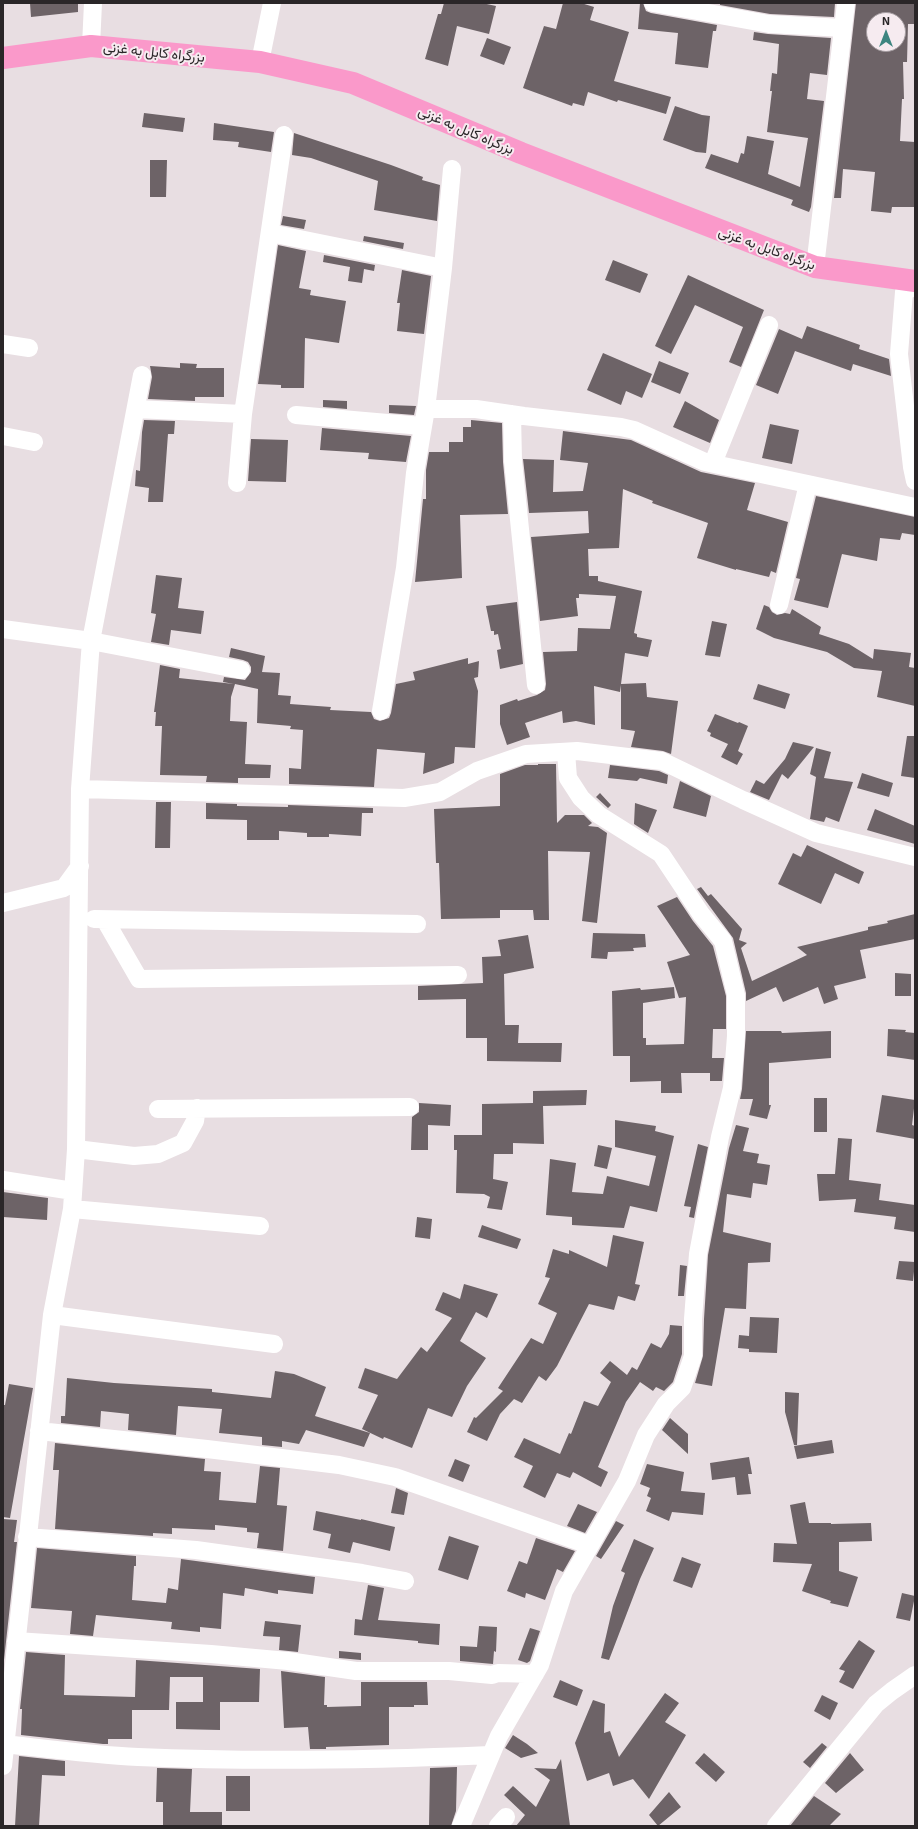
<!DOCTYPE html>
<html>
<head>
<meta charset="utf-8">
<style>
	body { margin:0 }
	#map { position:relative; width:918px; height:1829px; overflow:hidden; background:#e8dee2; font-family:"Exo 2",sans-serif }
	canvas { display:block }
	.frame { position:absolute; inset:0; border:4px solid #2a2628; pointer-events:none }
	.north { position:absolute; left:866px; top:12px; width:40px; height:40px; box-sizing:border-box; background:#f6ebf0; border:1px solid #a49ca0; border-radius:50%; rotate:0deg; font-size:11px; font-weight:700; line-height:16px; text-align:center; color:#2a2628 }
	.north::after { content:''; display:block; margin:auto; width:14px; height:18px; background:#3d8580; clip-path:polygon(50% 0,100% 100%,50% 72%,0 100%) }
</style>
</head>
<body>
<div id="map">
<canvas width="918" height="1829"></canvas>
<div class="frame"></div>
<div class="north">N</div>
</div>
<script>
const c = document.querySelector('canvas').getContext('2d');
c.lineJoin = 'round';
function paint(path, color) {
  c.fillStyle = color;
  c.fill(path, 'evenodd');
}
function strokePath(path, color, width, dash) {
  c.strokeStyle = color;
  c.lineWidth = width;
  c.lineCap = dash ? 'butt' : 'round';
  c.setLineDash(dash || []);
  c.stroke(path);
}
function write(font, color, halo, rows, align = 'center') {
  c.font = font + ' "Exo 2",Vazirmatn,sans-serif';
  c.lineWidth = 4;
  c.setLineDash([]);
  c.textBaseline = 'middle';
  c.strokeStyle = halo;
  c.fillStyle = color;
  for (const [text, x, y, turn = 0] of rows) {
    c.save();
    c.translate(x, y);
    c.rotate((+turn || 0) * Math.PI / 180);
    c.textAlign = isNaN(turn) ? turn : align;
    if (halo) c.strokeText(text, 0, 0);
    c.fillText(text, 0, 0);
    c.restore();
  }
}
paint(new Path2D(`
	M30,3h48v9l-47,5z
	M444,3h38l14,3 -7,28 -32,-8 -9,40 -23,-7 13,-45h3z
	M563,3h18l13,4 -4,13 39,12 -15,49 57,16 -5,17 -48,-14 -1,2 -29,-10 -4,14 -11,-3 -1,3 -49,-18 21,-62 12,3z
	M640,3h3l3,8 5,2 66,12 -1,6h-3l-5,37 -33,-4 3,-31 -40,-4z
	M720,3h115l-1,14 -64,-3 -50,-9z
	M856,3h58l1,21h-7l-1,38h-4l1,37h-2l-2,42 15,1v65h-23l-1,6 -20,-2 4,-39 -32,-3 -2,29h-7zM874,20h24v24h-24z
	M754,32l14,2 63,4 -4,37 -17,-2 -3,26 17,2 -13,106 -2,5 -18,-7 2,-5 -88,-32 6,-14 27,9 3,-10 3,1 3,-18 27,5 -6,33 32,13 8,-49 -41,-6 5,-41h-2l2,-18 5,1 2,-30 -26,-4z
	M487,38l24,9 -7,18 -24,-9z
	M675,106l27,9 8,1 -4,37 -10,-1 -33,-12z
	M144,113l41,5 -2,14 -41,-5z
	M214,123l60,9 -3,20 -33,-5 1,-5 -26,-2z
	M294,133l97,32 32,12 -1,3 18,5 -3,36 -63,-11 4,-29 -67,-23 -19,-3z
	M150,160h17l-1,37h-16z
	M283,216l23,4 -2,9 -23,-4z
	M364,236l40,7 -1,6 -40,-8z
	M278,245l28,6 -7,37 12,2 -1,5 36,6 -7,42 -34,-5 -1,50h-23v-3l-23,-1z
	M324,255l51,10 -1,6 -10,-2 -2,14 -14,-2 2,-14 -27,-5z
	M613,260l35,14 -8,19 -35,-13z
	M402,270l29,6 -7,58 -27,-3 3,-28h-3z
	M688,275l76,35 -23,57 -12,-5 14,-35 -48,-22 -24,49 -16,-8z
	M807,326l53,19 -1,4 30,10 2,17 -38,-12 -2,7 -56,-20 -17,43 -22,-9 23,-56 23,10z
	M603,353l49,21 -10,24 -16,-7 -5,14 -34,-15z
	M659,361l30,12 -9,21 -29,-12z
	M180,363l17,1 -1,4h28v29h-29v4l-47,-2 4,-22 -2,-11 30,2z
	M323,400l24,1v8l-24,-2z
	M685,401l34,19 -9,23 -37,-16z
	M389,405l27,1 -2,9 -25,-2z
	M144,420l31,1 -1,13h-6l-5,68h-15l1,-14 -14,-2 1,-16 4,1 2,-39z
	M471,420l31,3 1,39 5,52 -48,1 2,63 -47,4 8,-83h3v-29l3,-18h20v-10h14v-15h8z
	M770,424l29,6 -7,34 -30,-6z
	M322,428l89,8 -5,26 -38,-3 1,-6 -49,-3z
	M563,431l68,9 70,32 54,11 -8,27 41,12 -12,51 -5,-2 -2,6 -33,-8v1l-39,-12 11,-35 -56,-20 1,-2 -30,-12 -4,59 -31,1 1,27h9v5l44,10 -8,42 3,1v3l15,3 -4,17 -23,-4 -4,31 25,-1 1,14 31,4 -7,53 -8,-3 -32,-4 4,-16 -14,-2v-44l-1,7 -26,-6 1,39 -19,-4 -13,2 -1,-12 -37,12 5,14 -23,8 -7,-21v-19l17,-6 1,2 19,-6 8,-5 1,-6 -3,-32 34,-1 1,-23 32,1 6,-33 -37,-2v4h-3l2,18 -38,5 -9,-84 58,-4 -1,-22 -59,2 -6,-54 31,1 -1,32 30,-1 5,-28 -28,-3z
	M251,439l37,1 -2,42 -38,-1z
	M816,496l99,21v18l-13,-2 -2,7 -20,-2 -3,23 -35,-7 -14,54 -34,-8 6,-21 -4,-1z
	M156,575l26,3 -4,30 26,3 -3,23 -30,-4 -2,15 -18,-3 5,-28 -5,-1z
	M517,602l6,62 -23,5 -3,-19 4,-1 -3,-15 -4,1v-4h-3l-5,-25z
	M764,605l5,2 3,5 5,3 8,-2 5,1 2,-5 29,18 -2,7 30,10 24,15 1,-10 37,4 -2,14 6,1v38l-38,-9 5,-26 -28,-3 -27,-16 -53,-14 -18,-9z
	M712,621l15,3 -7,33 -15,-2z
	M231,648l34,8 -3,16 18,1 -2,22 13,1 -1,8 41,3 -1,3 41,2 3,7 6,2 9,-3 2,-5 5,-29 19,-4 -2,-8 55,-14v6l11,-3 -1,16 -4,1 4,13 -3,57 -20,-1 -1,16 -31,11 2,-21 -48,-4 -3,38 -85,-3v-16l12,1 2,-39 -13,-1 1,-3 -34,-3 1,-34 -23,-5 -4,13 -1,24 17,1 -2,42 26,1 -1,13h-32v5l-32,-1 1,-6 -47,-1 2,-49h-7l1,-14h-2l6,-47 20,4 -1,9 55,6 -11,-2 1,-5 21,3 6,-8v-5l-3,-5 -5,-2 -14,-3z
	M758,684l32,10 -5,15 -32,-10z
	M715,714l23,9 1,-1 9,4 -10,25 5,3 -6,11 -16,-8 7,-13 -18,-8 1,-3 -4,-2z
	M907,736h8v42l-14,-2z
	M793,742l21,5 -26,32 -6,-5 -13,26 -19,-8 6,-12 8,4 21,-25z
	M816,748l15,4 -7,26 29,4 -14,40 -13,-5 -2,5 -14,-3 6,-42 -6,-3z
	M538,764h18l1,59 8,-8h19l8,8 -4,3 10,1 9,6 -10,90 -15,-2 8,-69 -42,-1 1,69h-15l-1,-10h-33v8l-59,1 -2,-56h-3l-2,-54 66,-3v-32l25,-9h13z
	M610,765l49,6 9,4 -1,9 -27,-6 -3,3 -29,-3z
	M862,773l31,10 -4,14 -32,-9z
	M680,781l31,15 -5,21 -33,-9z
	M600,793l11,12 -3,3 -12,-11z
	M156,802h15l-1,46h-15z
	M206,803l31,1v2l51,1v-2l85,3v5h-11l-1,23 -32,-2v3h-22v-4l-28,-2v9h-32v-20l-41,-1z
	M635,803l22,7 -9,23 -14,-9z
	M875,809l40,17v18l-48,-14z
	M807,845l57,27 -5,12 -24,-11 -14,31 -43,-20 15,-31 8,4z
	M701,887l7,9 3,-2 31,35 -3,11 8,3 -6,5 11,33 55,-26 -10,-8 71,-17v-3l20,-4 -1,-2 28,-7v25l-55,11 6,28 -32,8 4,13 -14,5 -6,-17 -35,15 -7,-15 -30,14v-8l-13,-55 -36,-49z
	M677,897l16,24 20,25 13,50v33h-13l-1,29h12l-2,23h-12v-8h-29l1,20h-21v-12l-31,1v-26h-17l-1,-65 28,-3 1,2 33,-3 1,11 -32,5v35h3v7l38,-1 2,-47 -7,1 -12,-36 23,-7 -33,-49z
	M593,933l52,1 1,13 -13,1 1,3 -26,1 -1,7 -16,-1z
	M528,935l6,33 -30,6 1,51h14l-1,18h44l-1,19 -74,-1v-23h-21v-39l-48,1v-14l65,-3 -1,-26 19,-1 -3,-16z
	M895,973l16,1v22h-16z
	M888,1029l18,1 -1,2 10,1v27l-28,-4z
	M746,1031h35l1,2 49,-2v27l-62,5v42h2l-4,14 -18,-4 4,-16h-13l2,-10z
	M587,1090l-1,15 -43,1 1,38 -31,-1v11h-19l-1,25 15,3 -6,28 -15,-2 3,-11 -6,-3 -28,-1 1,-43h-3v-15h28v-31l51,-1v-12z
	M882,1095l33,5 -3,25 3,1v13l-39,-7z
	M814,1098h13v34h-13z
	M419,1103l32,2 -1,21 -22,-1v25h-17l1,-33 7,-5z
	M615,1120l41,6 -1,5 19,5 -17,76 -27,-6 -6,22 -52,-3v-8l-26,-2 4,-56 26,4 -4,29 31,2 4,-18 42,10 7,-30 -41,-9z
	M736,1125l13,3 -6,23 16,3 -2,9 13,2 -3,20 -14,-2 -2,15 -24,-4 -4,38 48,11 -1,19 -22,1 -2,46 -21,-1 -13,78 -17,-3 8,-27 1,-37 4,-64 21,-107z
	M838,1138l14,1 -3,41 32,4 -2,16 36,5v27l-21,-3 2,-12 -42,-5 2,-13 -37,2 -2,-27h18z
	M698,1144l10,3 -14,71 -5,-1 2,-10 -7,-1z
	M598,1145l14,3 -5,21 -13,-3z
	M3,1192l45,6 -1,22 -44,-3z
	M417,1217l15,2 -2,20 -15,-2z
	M482,1225l39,14 -4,10 -39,-12z
	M613,1235l31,7 -9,42 5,1 -5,16 -17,-5 -4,14 -25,-6 -32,62 -11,15 -7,-5 -17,27 -8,-4 -14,15 -13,27 -20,-9 7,-15 2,1 27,-27 -5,-3 33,-50 12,6 14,-31 -19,-9 12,-26 -5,-1 8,-28 16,5v-4l38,17z
	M899,1261l16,1 -2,19 -17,-2z
	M680,1265l7,1 -3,30h-6z
	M464,1284l34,10 -11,24 -11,-6 -16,29 26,17 -19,28 -15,31 -24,-9 -16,40 -28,-11 -1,2 -21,-10 16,-34 -20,-7 7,-20 32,11 24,-32 6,5 25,-34 -17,-8 8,-18 17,7z
	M750,1317l29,1 -2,35 -28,-1v-3l-11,-1 1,-13 10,1z
	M670,1325l12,1v28l-9,28 -9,9 -8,-4 -3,4 -13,-9 -14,20 -28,65 10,5 -7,15 -28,-15 -3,6 -13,-5 -12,25 -22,-11 10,-21 -19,-9 10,-19 36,16 9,-21 2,1 13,-33 14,5 13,-24 -11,-9 10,-12 17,14 5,-8 5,3 14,-27 10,5 8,-14z
	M275,1371l19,3 32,13 -11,29 55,17 -6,14 -58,-17 -7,14 -17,-3v6l-20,-2v-8l-43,-4 3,-24 -44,-3 -2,29 -48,-5 1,-16 -28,-3 -1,16 -39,-4v-7h4l2,-38 47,5 98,6v3l59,6z
	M9,1384l24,4 -23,130 -7,-1v-112h2z
	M785,1392l14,1 -2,52h-3l-9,-33z
	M670,1418l18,16v20l-26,-24z
	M832,1440l2,13 -37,6 -3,-13z
	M55,1443l150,16 -1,12 17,1 -2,28 37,3 4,-37 20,2 -3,37 10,1 -4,45 -26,-3 2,-15 -12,-1v-4l-32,-3v5l-43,-2v6l-19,-1v3l-98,-7 4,-59h-6z
	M749,1457l3,17h-4l3,20 -14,1 -2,-18 -23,3 -2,-17z
	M455,1459l15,6 -7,17 -15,-6z
	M647,1464l37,8 -3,19 24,2 -2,22 -31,-3 -3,9 -23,-10 5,-13 -4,-2 3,-8 -10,-4z
	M396,1488l12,5 -4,22 -13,-2z
	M805,1502l4,21h22v1l40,-1 1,18 -33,1v29l19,6 -10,30 -18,-4 1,-2 -29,-10 10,-27 -39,-2 1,-19 23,1 -7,-39z
	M578,1504l19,8 -12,21 -18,-7z
	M316,1511l45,9v-1l34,8 -5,24 -37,-9 -3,11 -22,-5 3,-14 -18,-4z
	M3,1519l14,1 -3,22h3l-14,127z
	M616,1521l8,4 -23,34 -5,-3z
	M449,1536l30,10 -11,34 -30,-10z
	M536,1538l39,13 -12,21 -6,-3 -12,31 -19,-7 -1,5 -18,-7 12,-30 8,3z
	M634,1539l20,9 -14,31 -31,81 -8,-2 12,-52 12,-33 -4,-2z
	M37,1548l99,8v10h-2l-2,34 34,3 2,-15 10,2 3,-31 134,18 -2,17 -35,-4v4l-33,-6 -1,8 -21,-3 -2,36 -21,-2v5l-29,-3 1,-7 -76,-7 -3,21 -23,-2 2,-23 -41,-3z
	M682,1557l19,7 -9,24 -19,-7z
	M368,1585l16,3 -6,32 62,4 -1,21 -21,-2v-2l-64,-6 1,-16 7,1z
	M902,1593l13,3 -5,25 -14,-3z
	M265,1621l36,4 -3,27 -19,-2 1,-13 -17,-1z
	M479,1626l18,1 -1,25 -2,-1 -1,13 -33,-3v-15l17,1z
	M530,1628l10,3 -10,30 -3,2 -9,-3z
	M859,1640l16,11 -22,38 -14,-7 6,-11 -6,-2z
	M339,1651l22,2v7l-22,-2z
	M26,1652l39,3 -1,40 71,2 1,-37 124,9 -1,33h-39v28l-44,-1v-27h27v-25h-33l-1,33h-37v29h-24v5h-5l-82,-9 1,-26h-2z
	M281,1671l44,6 -1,28h3v2l34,-1v-24h66l1,23h-14v2h-25v38l-63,2v2h-16l-2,-22 -24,1z
	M560,1680l23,10 -6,16 -24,-9z
	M665,1693l14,10 -14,19 21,13 -37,64 -16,-20 -20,7 -4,-13 -22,8 -12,-38 18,-43 12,4 -1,29 6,-2 9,26z
	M822,1695l16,8 -8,17 -16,-9z
	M513,1735l14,9 11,9 -17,5 -16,-10z
	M822,1743l5,4 -17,21 -7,-6z
	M704,1753l21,19 -9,10 -21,-19z
	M850,1753l14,17 -28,23 -11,-10z
	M19,1756l46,5v15l-23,-1 -3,51h-24z
	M561,1759l9,67h-54l9,-11 -21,-20 9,-9 23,21 14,-27 -16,-12 22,1z
	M457,1767l-1,44 -5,15h-22l1,-58z
	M157,1768l35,1 -2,43h32v14h-59v-24h-7z
	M226,1776h24v35h-24z
	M669,1792l12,15 -23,19 -9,-11z
	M814,1796l27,18 -12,12h-39z`), '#6d6367');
strokePath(new Path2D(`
	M653,3l116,21 74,4
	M91,46l2,-43
	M260,62l12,-59
	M270,233l173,35
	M815,267l31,-264
	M915,286l-11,6 -5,62 13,113 3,14
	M3,344l26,4
	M136,409l107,5
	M426,409h50l48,7 97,11 13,3 71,32 210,45
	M512,414l1,47 23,224
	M296,415l126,11
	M3,436l31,6
	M713,463l56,-138
	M237,483l6,-69 41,-279
	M779,605l29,-121
	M3,629l88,12 150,29
	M381,711l24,-143 10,-95 11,-64 17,-141 9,-99
	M80,789l324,9 36,-6 37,-21 49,-17 51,-3 85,10 81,39 73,33 99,24
	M3,903l61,-15 16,-22
	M94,919l323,5
	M105,920l34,59 319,-4
	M158,1109l252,-2
	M76,1149l58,7 24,-2 25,-11 12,-22 2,-13
	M3,1180l70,11
	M72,1209l188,17
	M52,1315l222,29
	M39,1431l168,18 132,16 56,12 194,68
	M27,1537l169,13 166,23 43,8
	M16,1641l195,13 77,7 68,10h93l43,4 6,-2 37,1
	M5,1744c44,5 89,11 133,13 117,5 235,3 352,-2
	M3,1766l49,-451 20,-106 4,-60 4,-360 11,-148 51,-266
	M461,1826l38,-90 41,-71 24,-74 63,-110 19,-46 20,-31 16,-16 11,-32v-37l5,-65 22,-117 12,-49 4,-52v-41l-13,-54 -22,-27 -40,-60 -62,-39 -18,-17 -13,-20 -2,-26
	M498,1826l8,-9
	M776,1826l100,-122 16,-13 23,-16`), '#fff', 18);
strokePath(new Path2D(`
	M3,58l88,-12 169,16 93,21 168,70 294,114 100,14`), '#fa99ca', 22);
write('14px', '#2a2628', '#f6ebf0', [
	["بزرگراه کابل به غزنی",154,52,6],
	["بزرگراه کابل به غزنی",466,130,23],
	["بزرگراه کابل به غزنی",767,248,20]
]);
</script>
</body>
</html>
